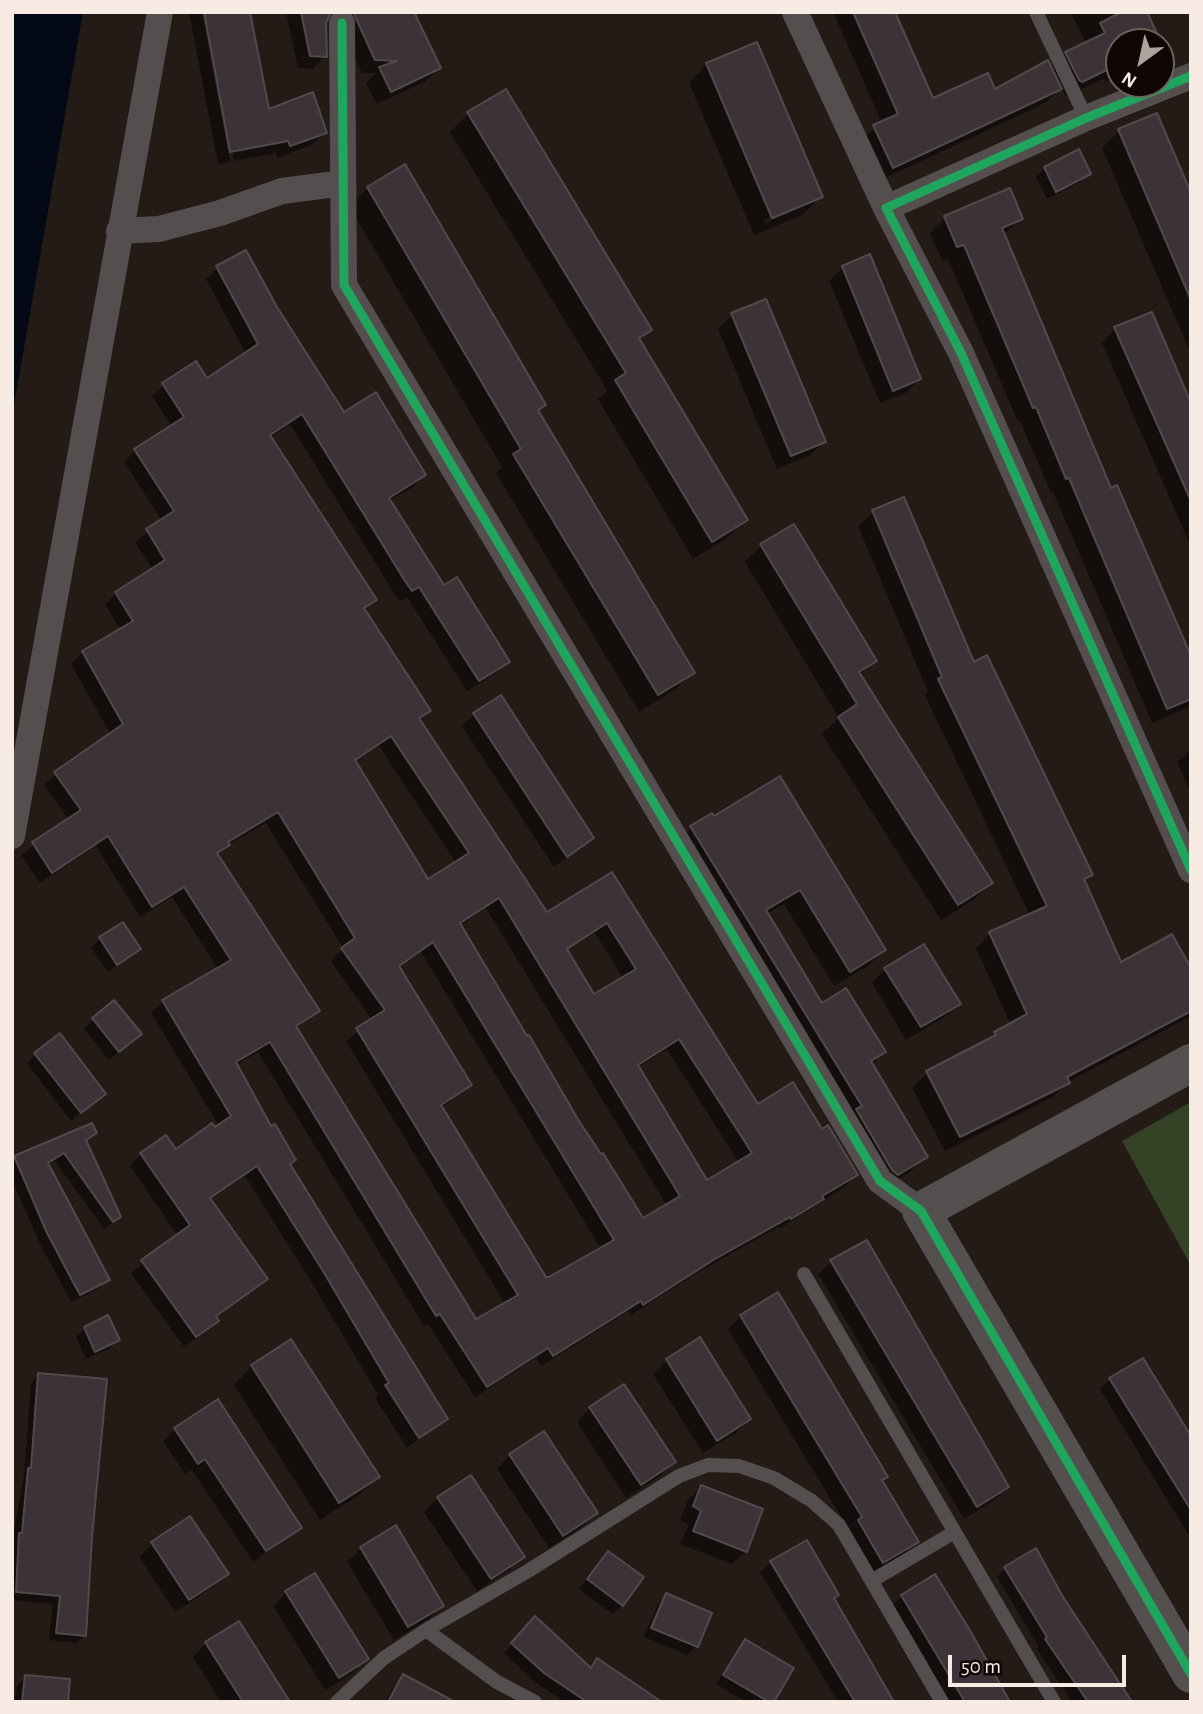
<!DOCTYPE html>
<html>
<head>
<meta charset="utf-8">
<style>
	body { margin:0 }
	#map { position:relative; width:1203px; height:1714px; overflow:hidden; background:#251b16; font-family:"Alegreya Sans",sans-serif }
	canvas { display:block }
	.frame { position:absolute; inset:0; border:14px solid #f7ebe4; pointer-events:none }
	.north { position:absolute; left:1105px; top:28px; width:70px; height:70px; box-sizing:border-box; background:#0e0704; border:2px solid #6b625e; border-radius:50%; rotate:213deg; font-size:19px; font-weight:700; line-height:28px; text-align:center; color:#f7ebe4 }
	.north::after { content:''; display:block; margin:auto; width:24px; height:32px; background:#aea29c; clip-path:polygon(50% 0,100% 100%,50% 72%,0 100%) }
	.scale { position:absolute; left:948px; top:1655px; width:178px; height:32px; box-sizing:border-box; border:4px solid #f7ebe4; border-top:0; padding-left:9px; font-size:21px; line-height:24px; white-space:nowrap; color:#f7ebe4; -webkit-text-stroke:5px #0e0704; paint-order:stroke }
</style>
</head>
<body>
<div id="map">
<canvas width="1203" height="1714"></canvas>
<div class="frame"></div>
<div class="north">N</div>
<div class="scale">50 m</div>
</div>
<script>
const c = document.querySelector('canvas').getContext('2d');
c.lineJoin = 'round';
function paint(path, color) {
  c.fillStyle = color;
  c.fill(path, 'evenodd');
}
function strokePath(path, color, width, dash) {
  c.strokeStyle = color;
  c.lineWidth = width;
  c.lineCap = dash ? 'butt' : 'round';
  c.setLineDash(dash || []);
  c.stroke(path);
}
paint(new Path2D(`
	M1191,1102v164l-69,-125z`), '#344225');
paint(new Path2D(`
	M12,12h71l-71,404z`), '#030a15');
paint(new Path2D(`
	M189,12h13l28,149h4l-28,-149 61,99 58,21 -13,13 -35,13 -1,-5 -58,11z
	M286,12h44l-5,11v33l-13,13 -14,-1z
	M355,12l84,56 -13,13 -49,23 -11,-21 10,-10h-14l-22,-46z
	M833,12h60l39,89 63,-10 55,-22 16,-16 21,-9 -17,-32h75l14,30h-40v33l-14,7 -2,-3 -37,17 -5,-8 -16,15 -166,78 -19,-41 22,-17z
	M707,64l114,133 -19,18 -48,20 -65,-152zM801,204v4l-36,15 -1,-3z
	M468,114l182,216 -12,11 108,179 -19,18 -34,21 -95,-160 9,-9 -157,-258z
	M1119,131l72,66v157l-89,-206z
	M1045,168l44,6 -9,8 -33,17 -11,-22z
	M368,188l176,217 -7,7 156,260 -18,18 -36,22 -143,-239 6,-6 -153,-261z
	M945,218l76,1 -18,16 107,255 81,171 -2,46 -37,16 -99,-231 -2,1 -31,-72 -2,1 -70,-163 -6,2 -12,-28z
	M843,267l76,112 -13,14 -26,10 -51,-122z
	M217,268l59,40 67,107 81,60 -11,12 -25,14 55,87 65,73 -12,12 -29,18 -60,-94 -7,4 -6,-8 -104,-169 -21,14 105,162 -10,11 64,99 -10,10 129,195 64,-40 147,231 64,25 34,44 -11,12 -66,42 -1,-2 -76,43 -71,45 -2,-4 -88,55 -5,-8 -61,39 -47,-73 -4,2 -166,-274 -22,13 53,100 157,254 -39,29 -32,-50 3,-3 -66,-112 -67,-107 -35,24 56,79 -51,39 2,3 -12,11 -21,15 -53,-74 47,-37 -48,-70 11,-12 34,-3 44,-25 -68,-113 12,-11 55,-33 -46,-72 -32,20 -44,-71 -56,37 -19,-28 48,-35 -25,-36 67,-49 -40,-71 12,-12 38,-22 -16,-25 11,-12 37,-23 -18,-28 27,-21 -38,-59 11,-11 37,-24 -20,-31 12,-11 43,-4 39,-27 -40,-75zM379,746l77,117 -28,19 -74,-120zM266,823l77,125 -12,13 41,59 -26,21 159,263 -30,17 -180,-292 23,-18 -101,-155 12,-12zM486,908l181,298 -25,14 -64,-98 -119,-196zM595,933l29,46 -30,17 -28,-45zM421,952l180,297 -56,30 -104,-171 29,-23 -72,-117zM667,1049l72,114 -33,19 -69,-114z
	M732,315l92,127 -14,13 -33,14 -59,-140z
	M1115,329l76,77v141l-89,-204z
	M873,512l100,152 118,211 -8,7 37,82 71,8v44l-123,66 -15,15 -108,54 -33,-63 15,-15 59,-31 25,-17 -35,-77 14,-14 40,-18 -105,-221 3,-3 -70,-166z
	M793,526l82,134 -16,16 132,206 -16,17 -34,21 -119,-186 17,-16 -94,-156 16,-16z
	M474,715l118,123 -38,29 -92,-141z
	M1191,750v43l-14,-31z
	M711,816l173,134 -15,15 -35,21 -50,-82 -17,10 55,91 62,47 -13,13 54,92 -15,15 -28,17 -206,-346 16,-15z
	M100,939l39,10 -31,23 -17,-24z
	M885,969l74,34 -14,14 -39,23 -34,-57z
	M114,1003l16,40 -21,17 -25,-32z
	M35,1054l69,40 -33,27 -44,-58z
	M95,1132l-10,10 34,75 -9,8 -6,4 -49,-68 -8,4 61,114 -9,9 -28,14 -32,-60 -27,-62v-19z
	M866,1242l141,245 -12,13 -31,19 -146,-245 13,-12z
	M741,1316l145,161 -5,4 35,61 -12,12 -34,20 -21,-44 -121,-201z
	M85,1328l33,12 -9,9 -23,10 -10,-22z
	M667,1360l82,59 -13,14 -33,20 -50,-79z
	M252,1366l126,111 -19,18 -39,25 -86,-135z
	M39,1375l51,162 -5,98 -8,8 -28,-3 4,-36 -41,-4v-58l12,-67 7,-92z
	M1110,1379l81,60v100l-91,-150z
	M590,1408l83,54 -13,14 -34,22 -49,-76z
	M175,1429l124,98 -46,35 -61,-92 -7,4 -22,-33z
	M510,1455l86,58 -14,14 -33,21 -52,-79z
	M701,1487l45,64 -14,13 -52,-20 9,-19 -9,-5 8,-20z
	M438,1498l84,59 -13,13 -32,21 -53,-79z
	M152,1544l74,30 -13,13 -38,25 -36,-55z
	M361,1548l81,58 -13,13 -35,21 -47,-78z
	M608,1553l14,52 -9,9 -34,-25z
	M771,1562l61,37 61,103h-55l-78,-130z
	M1005,1569l57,29 68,104h-58l-35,-53 2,-2 -42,-70z
	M286,1592l80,67 -13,14 -28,17 -52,-84z
	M667,1595l29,51 -9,9 -43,-18 14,-33z
	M902,1596l107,106h-59l-57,-97z
	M527,1628l63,41 8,-8 61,41h-94l-30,-20 -31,-29z
	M745,1641l27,61h-26l-30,-18z
	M206,1643l82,59h-67l-28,-45z
	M403,1676l49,26h-68z
	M26,1677l40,25h-51l2,-16z`), '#0007');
const building = new Path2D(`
	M204,12h46l19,97 44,-17 14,41 -37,13 -2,-5 -58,11z
	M301,12h30l-5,11 1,34 -17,-1z
	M353,12h61l27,56 -50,24 -12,-25 18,-6 -22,-1z
	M853,12h42l38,86 55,-25 7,16 53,-29 14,29 -169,79 -20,-43 25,-11z
	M1122,12h25l14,30h-42v22l-37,18 -3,-2 -14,-28 40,-19 -5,-10z
	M757,42l66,155 -51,21 -66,-155z
	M506,89l146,241 -13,8 109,182 -36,22 -97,-162 11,-7 -159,-261z
	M1157,113l34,80v107l-73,-171z
	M1079,149l12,25 -35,18 -12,-25z
	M405,164l141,241 -8,5 157,263 -37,22 -145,-241 8,-5 -154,-262z
	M1010,188l13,31 -21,9 109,260 6,-3 74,171v43l-24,10 -98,-231 -3,1 -30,-72 -3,1 -69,-163 -7,2 -13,-31z
	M246,250l31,57 67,105 32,-20 50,83 -37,23 55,87 13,-8 53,85 -31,19 -60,-94 -7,4 -7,-10 -103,-167 -32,21 107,165 -13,8 67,103 -12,7 128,194 65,-40 146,232 35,-22 29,47 6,-4 30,50 -36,21 2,3 -33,20 -1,-2 -75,42 -72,46 -2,-4 -88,55 -5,-8 -61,39 -47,-73 -4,2 -166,-274 -34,20 35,64 4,-2 21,36 -6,4 158,255 -29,19 -34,-53 4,-2 -66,-112 -66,-105 -47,32 58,81 -52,37 3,5 -23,16 -55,-77 49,-35 -50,-72 26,-18 10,14 36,-26 3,4 16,-11 -69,-116 69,-40 -47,-73 -32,20 -44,-71 -56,37 -20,-31 49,-32 -27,-38 69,-48 -41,-73 51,-30 -18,-29 50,-32 -19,-31 28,-18 -40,-62 50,-32 -22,-34 34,-22 11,17 51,-34 -42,-78zM391,736l78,117 -41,26 -73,-119zM278,812l77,126 -14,10 44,62 -29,18 162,267 -42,24 -180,-293 24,-15 -103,-158 13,-8 -2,-3zM499,898l181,298 -37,22 -40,-65 -2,1 -22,-33 -50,-86 -2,1 -67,-113zM607,923l29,46 -42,25 -27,-45zM433,942l181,298 -65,37h-3l-105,-172 31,-20 -73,-119zM679,1039l73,114 -45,27 -69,-115z
	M870,254l51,125 -28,12 -51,-125z
	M766,299l60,143 -35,14 -60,-143z
	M1152,312l39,91v98l-77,-174z
	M904,497l70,165 13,-7 106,220 -9,4 37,83 51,-28 19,34v43l-124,66 3,6 -110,54 -34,-66 70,-36 -2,-3 33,-18 -38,-82 58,-26 -109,-227 4,-2 -70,-167z
	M794,524l83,137 -18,11 134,211 -35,22 -120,-188 19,-13 -97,-160z
	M501,695l93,143 -27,19 -94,-144z
	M780,776l106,174 -36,22 -50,-82 -34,20 56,93 24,-15 40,64 -15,9 57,96 -30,18 -6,-5 -36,-61 6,-3 -172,-280 22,-13 2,3z
	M123,922l18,27 -24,16 -18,-28z
	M924,944l37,60 -40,23 -37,-59z
	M114,1000l28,34 -23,18 -27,-34z
	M60,1033l46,61 -25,19 -47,-60z
	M92,1123l5,10 -11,7 35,77 -8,5 -49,-69 -16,10 62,117 -30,15 -33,-62 -33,-77z
	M867,1240l142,247 -32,20 -147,-247z
	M778,1292l110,185 -6,3 37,62 -36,21 -25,-43 4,-3 -122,-202z
	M108,1315l12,25 -25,12 -11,-25z
	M700,1337l51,82 -34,22 -51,-82z
	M291,1339l89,138 -41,26 -88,-138z
	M1143,1358l48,78v74l-82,-132z
	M38,1373l69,6 -15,158 -6,99 -30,-3 4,-37 -44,-4 3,-59h3l6,-65h3z
	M624,1384l52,78 -35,23 -52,-78z
	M218,1399l84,129 -36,23 -61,-92 -7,5 -24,-36z
	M544,1431l54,82 -35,23 -54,-82z
	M471,1475l54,82 -34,22 -54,-82z
	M701,1485l62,24 -16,43 -54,-21 8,-20 -8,-5z
	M190,1516l39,58 -40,26 -38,-58z
	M396,1525l48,81 -36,21 -48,-80z
	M807,1540l32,55 -5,3 60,104h-39l-85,-141z
	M1036,1548l27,49 69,105h-44l-43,-63 2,-2 -43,-70z
	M608,1551l36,26 -21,29 -36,-27z
	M315,1573l54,86 -30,19 -54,-87z
	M935,1574l36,58 39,70h-45l-64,-107z
	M666,1593l46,20 -14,34 -47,-19z
	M535,1616l56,52 6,-10 65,44h-75l-43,-29 -33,-30z
	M239,1621l51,81h-47l-38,-60z
	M745,1639l49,29 -20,34h-5l-46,-27z
	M403,1674l52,28h-67z
	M25,1675l45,4 -2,23h-46z`);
paint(building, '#3c3238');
strokePath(building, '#504a4b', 2);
strokePath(new Path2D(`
	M1036,12l50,106
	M804,1274l250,428
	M873,1580l80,-47
	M426,1630l71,52 38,20
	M337,1702l47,-44 42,-28 102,-59 151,-95 29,-11 31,1 35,12 38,23 27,24 103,177`), '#544f4e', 14);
strokePath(new Path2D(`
	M795,12l91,196
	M342,23l2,262 536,896 41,30
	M1191,76l-105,42 -200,90 75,145 230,517
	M119,231l40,-2 61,-16 62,-22 61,-8
	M12,836l148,-824`), '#544f4e', 26);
strokePath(new Path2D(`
	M1191,1063l-270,148 270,463`), '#555050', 38);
strokePath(new Path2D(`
	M342,23l2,262 536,896 41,30 270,463
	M1191,76l-105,42 -200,90 75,145 230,517`), '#20a55d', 9);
</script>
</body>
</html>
